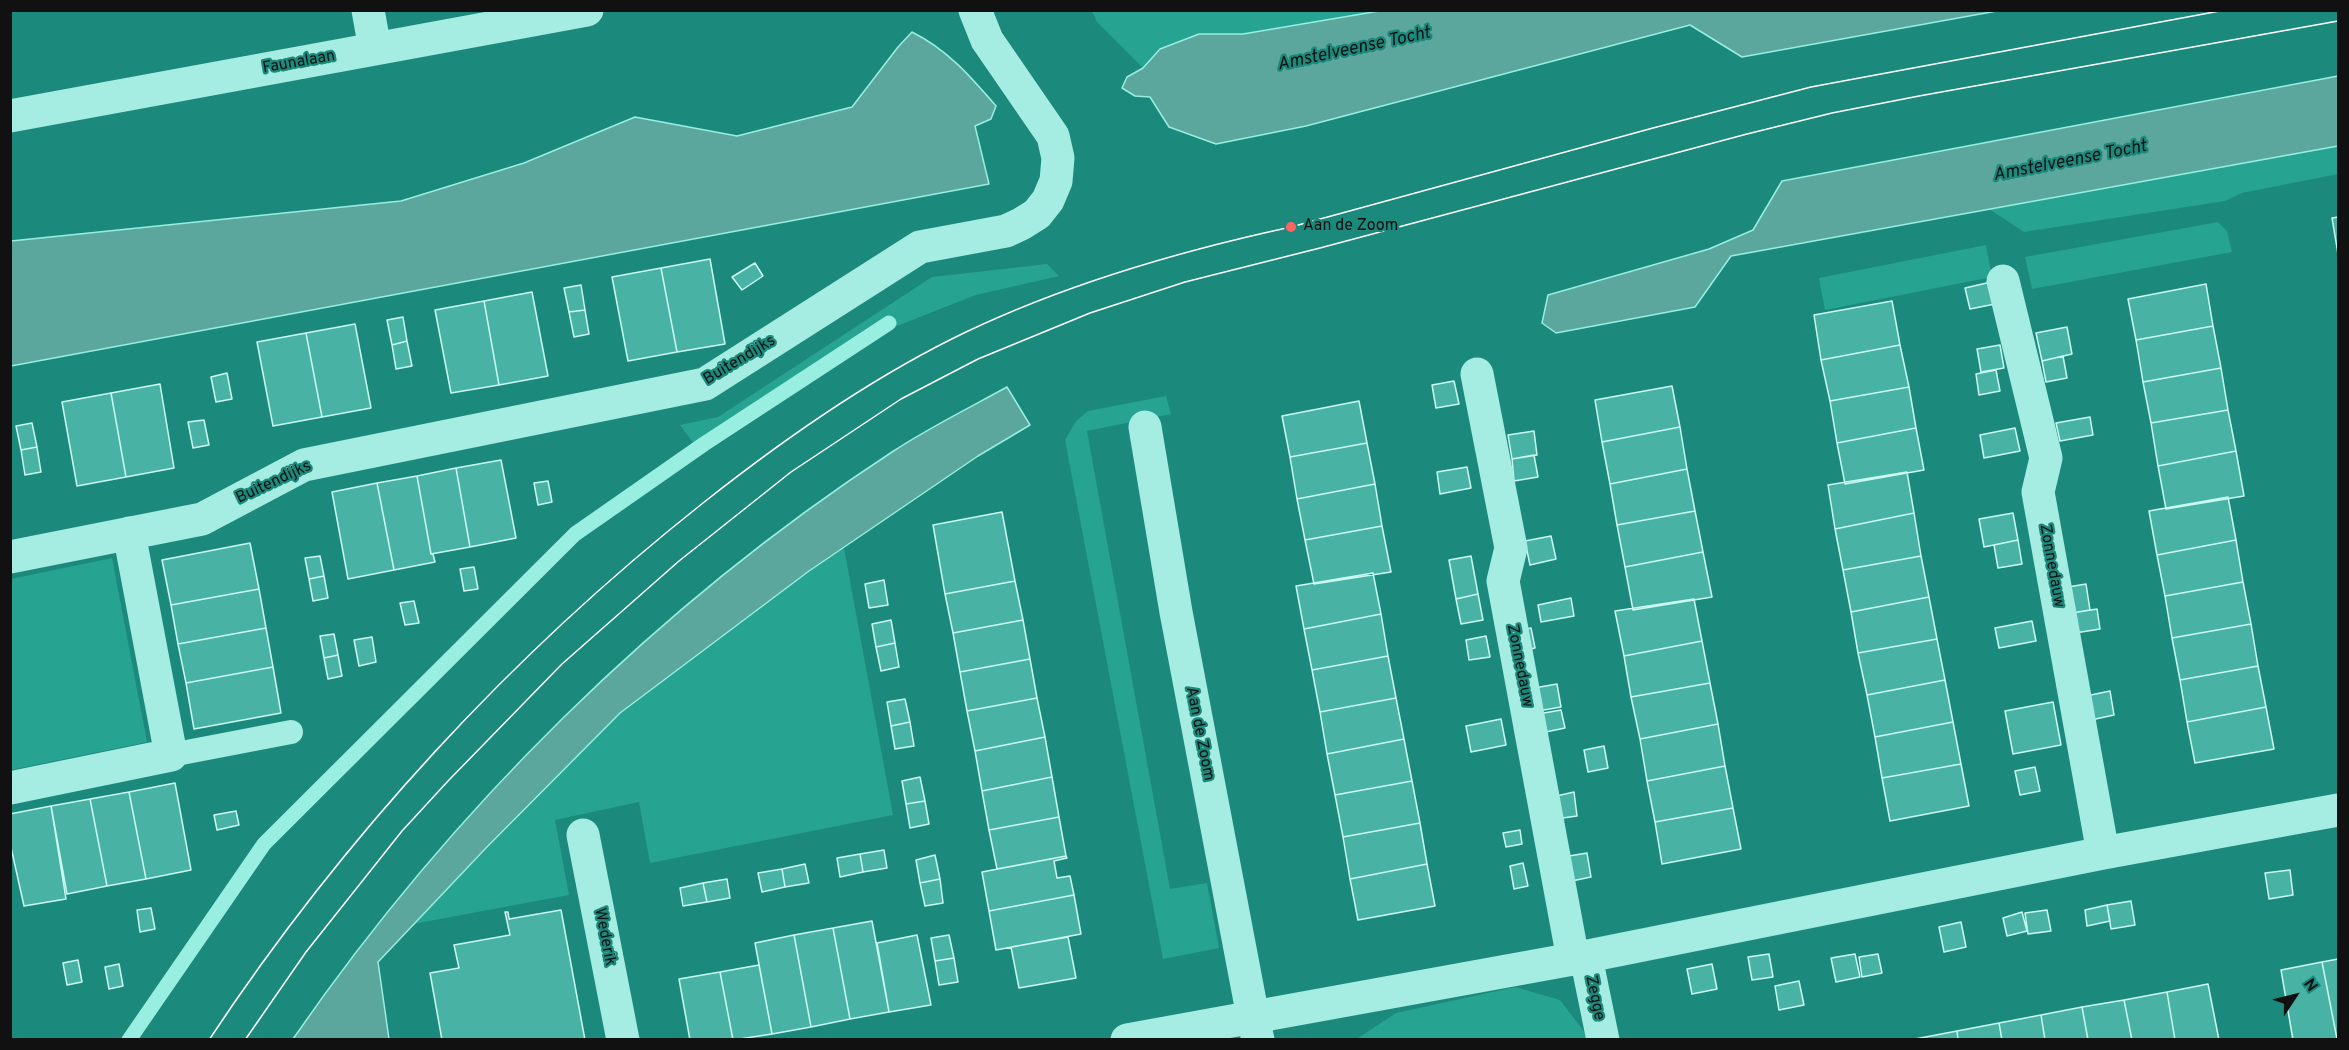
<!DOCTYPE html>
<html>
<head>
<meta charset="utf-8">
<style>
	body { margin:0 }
	#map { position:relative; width:2349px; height:1050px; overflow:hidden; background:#1b897b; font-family:Overpass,sans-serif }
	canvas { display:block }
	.frame { position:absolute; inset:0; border:12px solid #111; pointer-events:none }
	.north { position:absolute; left:2265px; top:966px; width:60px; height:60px; -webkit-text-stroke:4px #1b897b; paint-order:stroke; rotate:55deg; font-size:16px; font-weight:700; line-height:24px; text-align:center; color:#111 }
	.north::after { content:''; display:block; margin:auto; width:21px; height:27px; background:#111; clip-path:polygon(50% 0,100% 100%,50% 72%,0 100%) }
</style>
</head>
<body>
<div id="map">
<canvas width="2349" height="1050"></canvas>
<div class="frame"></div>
<div class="north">N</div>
</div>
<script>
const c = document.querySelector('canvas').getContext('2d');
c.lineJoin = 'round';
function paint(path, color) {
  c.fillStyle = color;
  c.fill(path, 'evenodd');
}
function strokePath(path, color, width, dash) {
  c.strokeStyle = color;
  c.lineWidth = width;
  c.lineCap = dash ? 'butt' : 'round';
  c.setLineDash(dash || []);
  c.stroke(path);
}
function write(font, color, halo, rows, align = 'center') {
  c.font = font + ' Overpass,sans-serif';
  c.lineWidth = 4.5;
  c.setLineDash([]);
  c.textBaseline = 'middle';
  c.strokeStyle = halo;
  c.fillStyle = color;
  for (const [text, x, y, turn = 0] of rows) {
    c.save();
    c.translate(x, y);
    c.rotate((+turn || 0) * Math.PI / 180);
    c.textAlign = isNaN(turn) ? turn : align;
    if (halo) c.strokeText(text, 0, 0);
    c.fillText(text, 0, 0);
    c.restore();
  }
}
paint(new Path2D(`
	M1092,11h293l-142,23h-44l-39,15 -17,19 -46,-46z
	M2338,146v28l-96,19 -17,8 -201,31 -35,-23z
	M2218,222l9,9 5,21 -200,37 -7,-32z
	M1986,245l6,32 -167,33 -6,-32z
	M1047,264l12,12 -83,19 -92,36 -184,121 -20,-27 38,-8 214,-140z
	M1166,396l5,18 -84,17 83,458 37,-6 12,65 -56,11 -98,-519 11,-19 12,-10z
	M844,548l49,267 -243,48 -11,-61 -84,18 14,75 -156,29 207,-211 189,-142z
	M112,558l35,184 -136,28v-191z
	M1515,987l45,13 26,34 1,6h-232l41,-27z`), '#27a392');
const water = new Path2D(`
	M1385,10h612v1l-255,46 -52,-32 -384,101 -90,18 -47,-17 -19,-30 -15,-1 -13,-8 5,-11 16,-9 17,-19 39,-15h44z
	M912,32c36,18 59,45 84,74l-5,13 -16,7 14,58 -978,182v-125l390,-40 123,-38 111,-46 102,19 115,-29 46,-60z
	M2338,76v70l-607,110 -36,51 -139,26 -14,-10 6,-28 161,-46 44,-19 29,-49z
	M1007,387l23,38 -52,31 -169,115 -189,142 -134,135 -108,114 11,77h-96c158,-229 365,-434 599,-587 36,-24 77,-44 115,-65z`);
paint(water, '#5ba79e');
strokePath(water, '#98eee1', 1.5);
strokePath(new Path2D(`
	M129,1040l135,-196 311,-310 129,-90 185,-121`), '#98eee1', 15);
const building = new Path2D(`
	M2338,217v37l-6,-36z
	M710,259l15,85 -48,8 -16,-84z
	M755,263l8,13 -21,14 -10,-13z
	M661,268l16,84 -49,9 -16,-84z
	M1991,282l4,22 -25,5 -5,-21z
	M2206,284l7,42 -77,14 -8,-41z
	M581,285l4,25 -16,2 -5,-24z
	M532,292l16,84 -49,9 -15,-84z
	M484,301l15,84 -48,8 -16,-83z
	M1892,301l8,44 -79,15 -7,-45z
	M585,310l4,24 -15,3 -5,-25z
	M403,317l4,24 -15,4 -5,-25z
	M355,324l16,84 -49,9 -16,-84z
	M2213,326l8,42 -78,14 -7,-42z
	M2067,327l5,27 -30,7 -6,-28z
	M306,333l16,84 -49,9 -16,-84z
	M407,341l5,25 -16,3 -4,-24z
	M1900,345l9,42 -79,14 -9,-41z
	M2000,345l4,23 -23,4 -4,-23z
	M2063,356l4,22 -21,4 -4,-21z
	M2221,368l7,42 -77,13 -8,-41z
	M1996,370l4,21 -21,4 -3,-21z
	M227,373l5,26 -16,3 -5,-25z
	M1454,381l5,23 -23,4 -4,-23z
	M160,384l14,84 -48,9 -15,-84z
	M1672,386l8,41 -78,15 -7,-42z
	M1909,387l7,41 -79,15 -7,-42z
	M111,393l15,84 -49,9 -15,-84z
	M1359,401l8,42 -77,14 -8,-41z
	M2228,410l8,41 -78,15 -7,-43z
	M2090,417l3,18 -33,6 -4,-18z
	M204,420l5,25 -16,3 -5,-26z
	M32,423l5,24 -16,3 -5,-24z
	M1680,427l7,42 -77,15 -8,-42z
	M1916,428l8,42 -79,14 -8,-41z
	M2015,428l5,23 -36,7 -4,-23z
	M1534,431l3,24 -25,4 -4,-24z
	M1367,443l8,41 -78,15 -7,-42z
	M37,447l4,25 -16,3 -4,-25z
	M2236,451l8,45 -78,13 -8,-43z
	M1534,455l4,22 -24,4 -2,-22z
	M501,460l15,78 -46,9 -14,-79z
	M1467,467l4,21 -31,6 -3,-22z
	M456,468l14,79 -39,7 -14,-78z
	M1687,469l8,42 -78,14 -7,-41z
	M1907,472l7,41 -79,16 -7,-44z
	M417,476l14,78h2l2,8 -41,8 -17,-87z
	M548,481l4,21 -14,3 -4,-22z
	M377,483l17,87 -46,9 -16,-87z
	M1375,484l7,42 -77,14 -8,-41z
	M2228,497l8,43 -79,15 -8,-44z
	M1695,511l8,41 -78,15 -8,-42z
	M1002,512l13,69 -70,13 -12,-69z
	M1914,513l7,43 -78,14 -8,-41z
	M2013,513l5,27 -34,7 -5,-28z
	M1382,526l9,46 -77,12 -9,-44z
	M1551,536l5,23 -26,6 -5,-24z
	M2018,540l4,24 -24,4 -4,-23z
	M2236,540l7,42 -78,14 -8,-41z
	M250,543l9,46 -88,16 -9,-45z
	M1703,552l9,45 -79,13 -8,-43z
	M320,556l4,20 -15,3 -4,-21z
	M1471,556l7,38 -22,5 -7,-39z
	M1921,556l8,41 -78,15 -8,-42z
	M474,567l4,22 -14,2 -4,-22z
	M1373,573l8,41 -77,15 -8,-43z
	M324,576l4,22 -15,3 -4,-22z
	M884,580l4,25 -19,3 -4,-24z
	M1015,581l8,39 -70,13 -8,-39z
	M2243,582l8,42 -79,14 -7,-42z
	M2086,584l4,26 -18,3 -4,-26z
	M259,589l7,39 -88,16 -7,-39z
	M1478,594l5,26 -22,4 -5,-25z
	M1929,597l8,42 -79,14 -7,-41z
	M1571,598l3,18 -33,6 -3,-17z
	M1694,599l8,42 -78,15 -9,-45z
	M414,601l5,22 -14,2 -5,-22z
	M2097,609l3,20 -25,4 -3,-20z
	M1381,614l7,42 -76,14 -8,-41z
	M891,620l4,23 -19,4 -4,-23z
	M1023,620l7,39 -70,13 -7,-39z
	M2032,621l4,20 -37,7 -4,-20z
	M2251,624l7,42 -78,14 -8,-42z
	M266,628l7,39 -87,16 -8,-39z
	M1531,628l4,20 -9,2 -4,-20z
	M334,634l4,21 -14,3 -4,-22z
	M1486,636l4,21 -21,3 -3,-20z
	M372,637l4,25 -17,4 -5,-26z
	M1937,639l8,41 -78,15 -9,-42z
	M1702,641l8,42 -79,14 -7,-41z
	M895,643l4,24 -18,4 -5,-24z
	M338,655l4,21 -14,3 -4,-21z
	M1388,656l8,42 -76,14 -8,-42z
	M1030,659l7,39 -70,13 -7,-39z
	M2258,666l8,41 -79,15 -7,-42z
	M273,667l8,46 -87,16 -8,-46z
	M1945,680l8,42 -78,15 -8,-42z
	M1710,683l8,41 -78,15 -9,-42z
	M1557,684l4,23 -23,4 -4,-23z
	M2110,691l4,24 -23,5 -5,-24z
	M1037,698l8,39 -70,14 -8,-40z
	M1396,698l8,41 -77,15 -7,-42z
	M905,699l5,23 -19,4 -4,-24z
	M2053,702l8,43 -48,9 -8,-43z
	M2266,707l8,42 -79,14 -8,-41z
	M1561,710l4,18 -24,5 -3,-19z
	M1501,719l5,26 -35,7 -5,-26z
	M910,722l4,24 -19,3 -4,-23z
	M1953,722l8,42 -79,14 -7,-41z
	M1718,724l7,42 -78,15 -7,-42z
	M1045,737l7,40 -70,14 -7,-40z
	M1404,739l8,42 -77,14 -8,-41z
	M1604,746l4,22 -20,4 -4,-22z
	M1961,764l8,42 -79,15 -8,-43z
	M1725,766l8,42 -78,14 -8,-41z
	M2035,767l5,24 -20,4 -5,-24z
	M920,777l5,24 -19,3 -4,-23z
	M1052,777l7,40 -70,13 -7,-39z
	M1412,781l8,42 -77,14 -8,-42z
	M175,783l16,87 -45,9 -17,-87z
	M129,792l17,87 -39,7 -17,-87z
	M1574,792l3,24 -21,3 -4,-22z
	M90,799l17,87 -40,8 -16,-88z
	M925,801l4,23 -19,4 -4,-24z
	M51,806l15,93 -42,7 -14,-63v-29z
	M1733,808l8,41 -79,15 -7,-42z
	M236,811l3,14 -22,5 -3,-15z
	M1059,817l7,39 -69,13 -8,-39z
	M1420,823l7,41 -77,15 -7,-42z
	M1520,830l2,14 -16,3 -3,-14z
	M884,850l3,18 -24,4 -3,-18z
	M1587,853l4,24 -24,5 -4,-25z
	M860,854l3,18 -23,5 -3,-19z
	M935,855l5,24 -20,4 -4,-23z
	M1066,856l1,2 -13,3 3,17 13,-2 4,19 -85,16 -7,-39z
	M1523,863l5,23 -14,3 -4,-23z
	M805,864l4,19 -24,4 -3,-18z
	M1427,864l8,42 -77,14 -8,-41z
	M782,869l3,18 -23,5 -4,-19z
	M2290,870l3,25 -24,4 -4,-26z
	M727,879l3,19 -23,4 -4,-19z
	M940,879l3,24 -18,3 -5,-23z
	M703,883l4,19 -24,4 -3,-18z
	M1074,895l7,39 -85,16 -7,-39z
	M2131,901l4,24 -24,4 -4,-24z
	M2107,905l3,16 -23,5 -2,-16z
	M151,908l4,21 -15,3 -3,-22z
	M561,910l24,130h-143l-12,-67 29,-5 -5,-23 56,-10 -5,-23h3l1,7z
	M2047,910l4,21 -23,3 -3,-21z
	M2022,912l5,19 -20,5 -4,-18z
	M872,921l17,91 -39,7 -17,-91z
	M1961,922l5,25 -22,5 -5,-25z
	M833,928l17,91 -39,8 -17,-92z
	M794,935l17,92 -39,7 -17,-91z
	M917,935l14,70 -42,7 -12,-69z
	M949,935l5,23 -19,3 -4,-23z
	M1068,937l8,41 -57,10 -8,-41z
	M1769,954l4,23 -21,3 -4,-23z
	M1855,954l5,23 -24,5 -5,-24z
	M1878,954l4,19 -20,4 -3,-20z
	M954,958l4,24 -19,3 -4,-24z
	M2338,959v80h-1l-15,-77z
	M78,960l4,22 -15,3 -4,-22z
	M2322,962l15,77 -44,1 -12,-70z
	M119,964l4,22 -14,3 -4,-22z
	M1712,964l5,25 -25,5 -5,-25z
	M759,965l13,69 -39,6 -13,-68z
	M720,972l13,68h-43l-11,-61z
	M1799,981l5,24 -25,5 -4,-24z
	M2208,984l11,56h-44l-8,-48z
	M2167,992l8,48h-43l-8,-40z
	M2124,1000l8,40h-44l-6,-33z
	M2082,1007l6,33h-43l-4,-25z
	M2041,1015l4,25h-43l-3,-17z
	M1999,1023l3,17h-44l-1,-9z
	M1957,1031l1,9 -43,-1z`);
paint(building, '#48b3a5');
strokePath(building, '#caf9f2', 1.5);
strokePath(new Path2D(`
	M171,755l120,-23`), '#a5ece2', 24);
strokePath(new Path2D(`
	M368,10l7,39
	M10,116l577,-106
	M2003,281l43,177 -8,34 65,361
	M1477,374l34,174 -8,33 70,378
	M1145,427l31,185 77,405
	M10,557l192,-38 102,-54 401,-81 215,-137 86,-16 15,-7 16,-10 11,-14 8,-19 2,-23 -5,-22 -66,-96 -12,-30
	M10,788l161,-33 -42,-222
	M583,835l40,205
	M1586,957l17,83
	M1127,1040l446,-81 530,-106 235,-43`), '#a5ece2', 33);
strokePath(new Path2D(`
	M1253,1017l5,23`), '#a5ece2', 33);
strokePath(new Path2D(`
	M209,1040c135,-204 303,-386 494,-537 82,-65 169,-126 263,-171 103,-49 214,-81 325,-105l362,-99 158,-41 414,-77
	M245,1040l61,-88 96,-121 46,-50 114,-117 117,-103 112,-89 110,-73 77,-40 112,-46 95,-31 135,-34 427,-114 85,-21 87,-17 419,-75`), '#fff', 1.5);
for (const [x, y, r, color] of [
	[1291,227,6,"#fd6562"]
]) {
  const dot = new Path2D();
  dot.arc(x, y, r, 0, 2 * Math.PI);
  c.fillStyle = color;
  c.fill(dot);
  strokePath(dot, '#1b897b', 2);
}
write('16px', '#111', '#1b897b', [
	["Faunalaan",299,63,-10],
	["Buitendijks",740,361,-31],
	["Buitendijks",274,483,-25],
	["Zonnedauw",2051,566,80],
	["Zonnedauw",1519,666,79],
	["Aan de Zoom",1199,734,79],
	["Wederik",604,937,79],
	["Zegge",1594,998,78]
]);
write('16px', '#111', '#1b897b', [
	["Aan de Zoom",1303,227]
], 'left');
write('italic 18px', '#111', '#1b897b', [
	["Amstelveense Tocht",1354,50,-12],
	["Amstelveense Tocht",2070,162,-11]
]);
</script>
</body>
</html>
